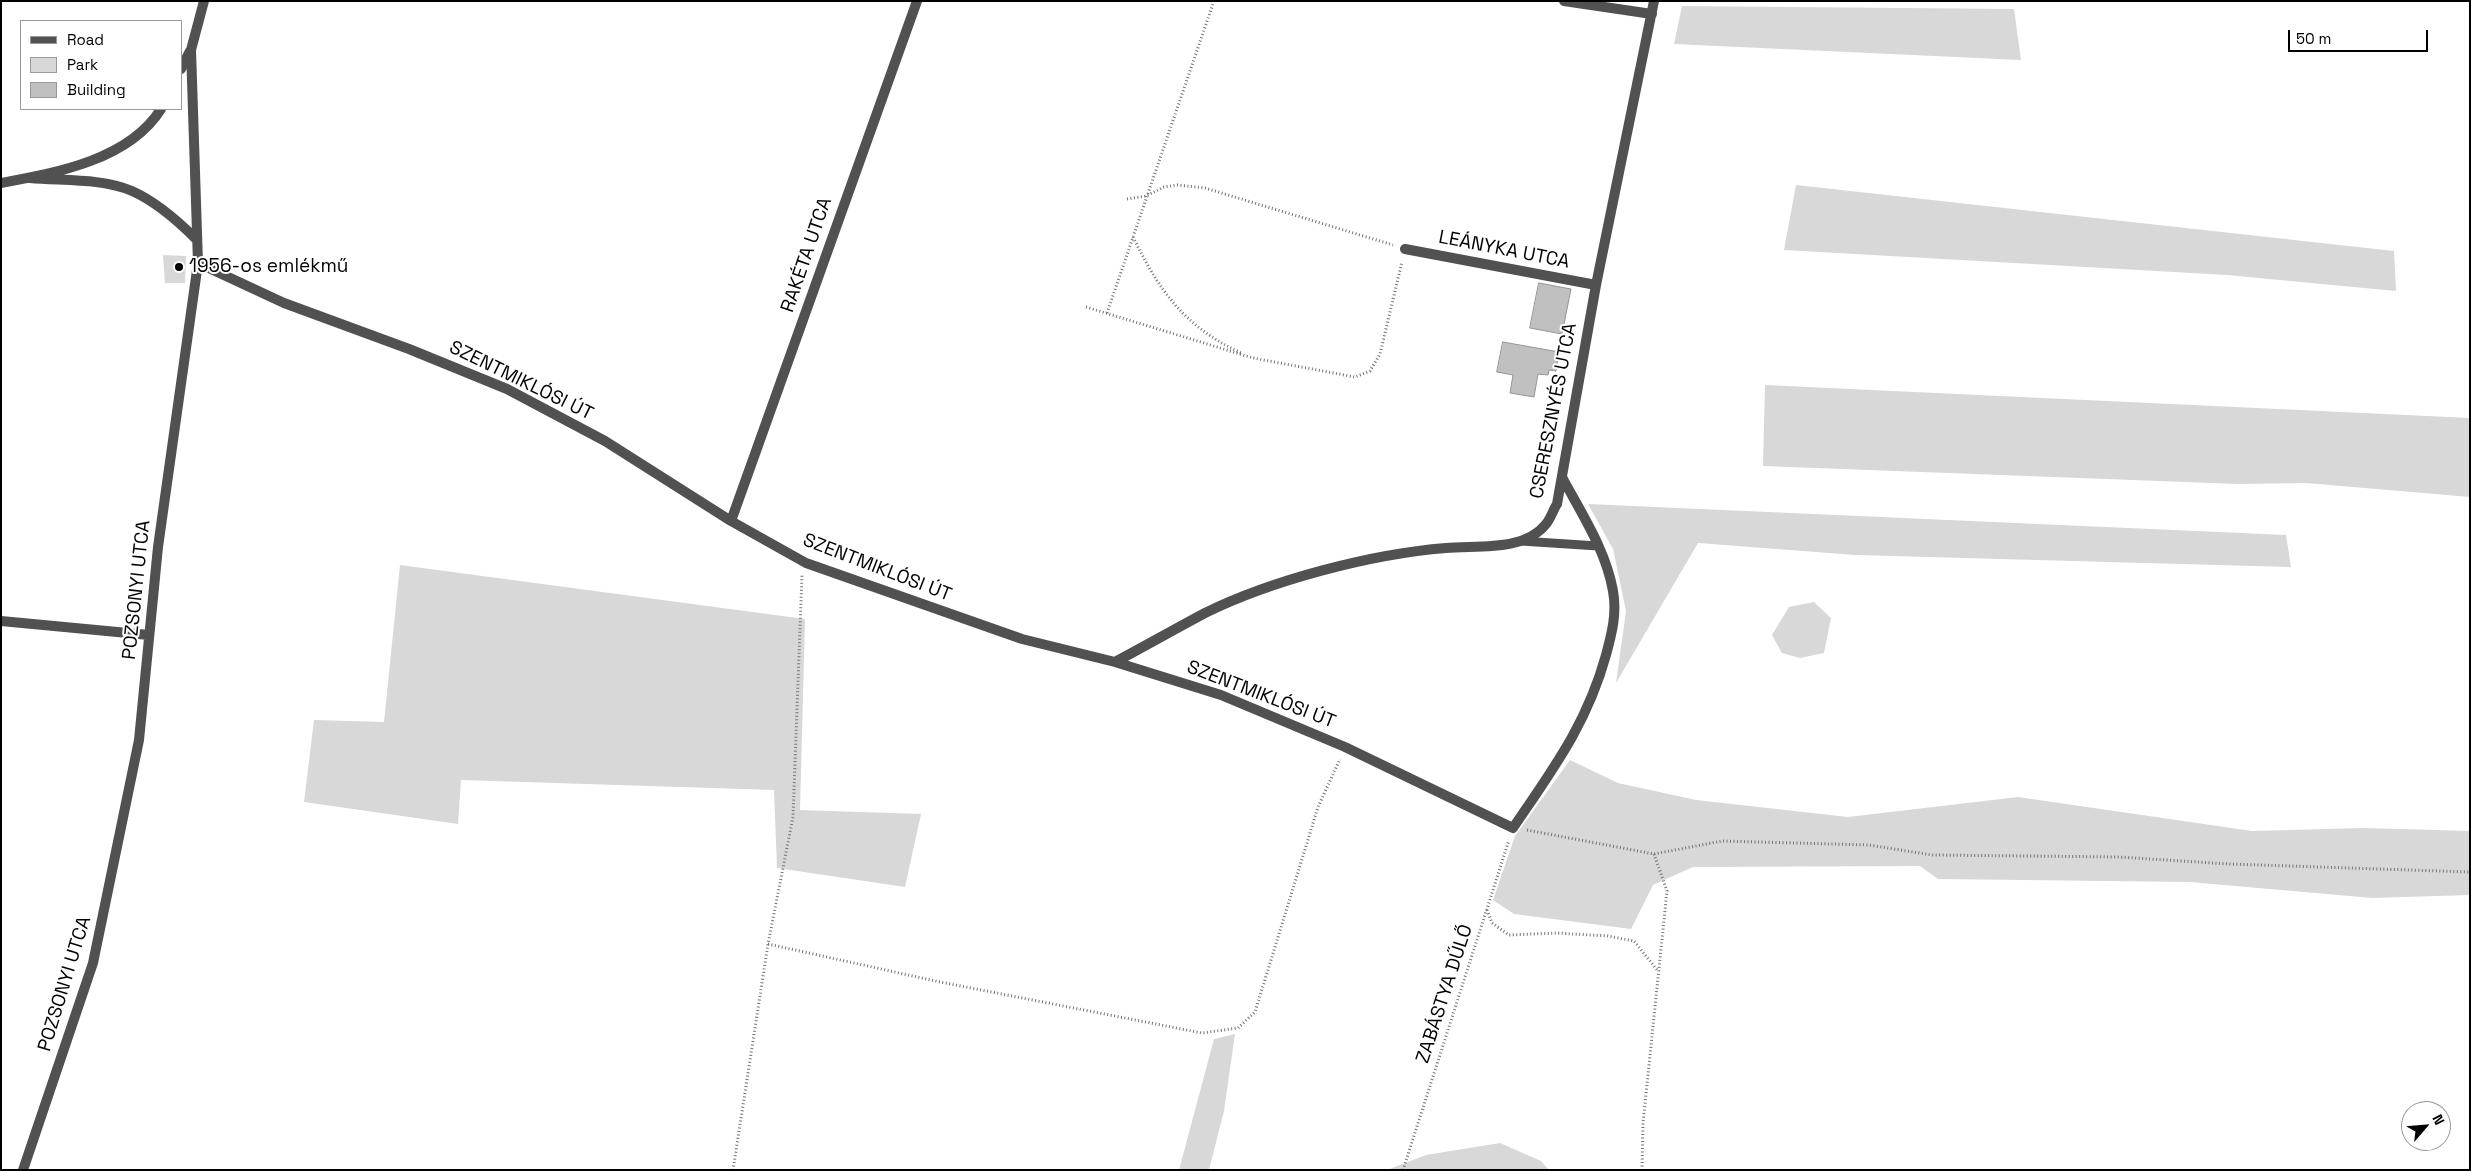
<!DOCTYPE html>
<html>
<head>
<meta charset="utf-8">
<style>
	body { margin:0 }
	#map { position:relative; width:2471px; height:1171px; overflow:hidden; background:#fff; font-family:"Space Grotesk",sans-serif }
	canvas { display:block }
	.frame { position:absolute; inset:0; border:2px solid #000; pointer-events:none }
	.legend { position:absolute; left:20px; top:20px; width:162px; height:90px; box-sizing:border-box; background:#fff; border:1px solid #999; margin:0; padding:6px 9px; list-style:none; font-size:15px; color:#000 }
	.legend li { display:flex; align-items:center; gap:10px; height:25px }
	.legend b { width:25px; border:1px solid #999 }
	.north { position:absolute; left:2401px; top:1101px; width:50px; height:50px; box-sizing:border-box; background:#fff; border:1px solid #999; border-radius:50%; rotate:63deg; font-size:14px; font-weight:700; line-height:20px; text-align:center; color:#000 }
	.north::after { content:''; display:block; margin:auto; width:18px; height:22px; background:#000; clip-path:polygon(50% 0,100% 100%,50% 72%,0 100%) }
	.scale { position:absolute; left:2288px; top:30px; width:140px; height:22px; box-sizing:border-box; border:2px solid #000; border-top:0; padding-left:6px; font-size:15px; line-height:18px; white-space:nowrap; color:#000; -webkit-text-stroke:4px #fff; paint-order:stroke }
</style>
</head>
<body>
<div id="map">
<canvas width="2471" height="1171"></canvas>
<div class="frame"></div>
<ul class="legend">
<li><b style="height:6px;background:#515151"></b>Road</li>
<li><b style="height:14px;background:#d8d8d8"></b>Park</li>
<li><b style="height:14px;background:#c0c0c0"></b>Building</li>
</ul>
<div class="north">N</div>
<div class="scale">50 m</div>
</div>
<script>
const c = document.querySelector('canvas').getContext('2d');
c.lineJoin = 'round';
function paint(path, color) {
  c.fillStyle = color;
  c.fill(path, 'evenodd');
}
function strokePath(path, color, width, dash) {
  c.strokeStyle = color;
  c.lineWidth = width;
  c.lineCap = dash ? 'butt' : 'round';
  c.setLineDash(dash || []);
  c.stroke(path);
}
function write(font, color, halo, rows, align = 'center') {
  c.font = font + ' "Space Grotesk",sans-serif';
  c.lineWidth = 4;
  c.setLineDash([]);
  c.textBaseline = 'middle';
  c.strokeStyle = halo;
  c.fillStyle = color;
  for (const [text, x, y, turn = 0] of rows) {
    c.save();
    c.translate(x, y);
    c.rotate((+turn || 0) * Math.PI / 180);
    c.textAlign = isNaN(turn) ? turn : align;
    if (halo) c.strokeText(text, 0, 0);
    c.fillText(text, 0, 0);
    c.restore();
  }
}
paint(new Path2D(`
	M1682,6l332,3 7,51 -347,-16z
	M1796,185l598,66 2,40 -169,-16 -443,-25z
	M163,255l23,1 -1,27h-20z
	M1765,385l705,33v79l-164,-14 -68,1 -475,-18z
	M1588,504l698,31 5,32 -436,-12 -157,-12 -82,140 10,-72 -13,-62z
	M400,565l405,54 -5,191 121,4 -16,73 -128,-19 -3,-78 -313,-10 -3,44 -154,-22 10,-82 70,2z
	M1814,602l17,16 -7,35 -24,5 -18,-5 -10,-18 17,-28z
	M1570,760l48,23 78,17 152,17 170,-20 234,34 110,-3 108,3v64l-98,3 -182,-16 -252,-3 -18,-13 -227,1 -40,18 -22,44 -117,-15 -21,-14 22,-64z
	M1235,1034l-11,77 -15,59h-30l35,-131z
	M1500,1143l41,18 8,9h-162l39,-15z`), '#d8d8d8');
const building = new Path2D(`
	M1539,283l32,6 -9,45 -32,-6z
	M1503,342l56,10 -3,19 -7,-1 -1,5 -10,-1 -4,23 -24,-4 3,-18 -16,-3z`);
paint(building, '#c0c0c0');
strokePath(building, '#959595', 1);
strokePath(new Path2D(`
	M1127,199l19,-3 18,-9 13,-2 28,3 188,57
	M1133,237c27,55 51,89 108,116
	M1086,307l167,51 102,19 15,-6 10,-17 22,-92
	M1107,313l107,-312
	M1527,830l127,24 68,-13 147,4 63,10 187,2 110,7 241,8
	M1487,910l5,13 17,12 48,-2 51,3 26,5 24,30
	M768,944l172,38 262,51 36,-5 17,-16 63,-205 22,-48
	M733,1170l35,-226 25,-127 9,-242
	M1403,1170l106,-330
	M1642,1170l1,-47 24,-232 -13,-37`), '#737373', 3, [1, 2.5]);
strokePath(new Path2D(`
	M1521,541l77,5`), '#515151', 9);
strokePath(new Path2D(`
	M1564,1l88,13
	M181,69l9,-18
	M30,178c32,3 72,0 102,13 25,11 46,30 64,48
	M1,183c55,-10 128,-23 160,-74
	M1405,249l191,36
	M198,263l86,40 125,46 98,40 98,52 126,80 75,42 216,76 93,23 106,33 124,52 168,81c40,-59 74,-104 93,-173 6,-22 11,-42 7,-64 -7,-41 -32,-78 -51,-114
	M731,521l186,-520
	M1,621l148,14
	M1115,662c30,-16 60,-33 90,-49 67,-33 166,-59 241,-65 31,-3 78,4 100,-24 5,-6 7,-14 11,-20l39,-219 58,-284
	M23,1170l70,-207 46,-223 19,-193 40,-284 -7,-213 13,-49`), '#515151', 10);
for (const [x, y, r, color] of [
	[179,267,5,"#000"]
]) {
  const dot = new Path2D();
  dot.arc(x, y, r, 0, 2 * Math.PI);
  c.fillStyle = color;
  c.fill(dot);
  strokePath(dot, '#fff', 2);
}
write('19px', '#000', '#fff', [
	["LEÁNYKA UTCA",1504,250,11],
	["RAKÉTA UTCA",807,255,-71],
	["SZENTMIKLÓSI ÚT",521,381,26],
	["CSERESZNYÉS UTCA",1554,411,-79],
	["SZENTMIKLÓSI ÚT",877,568,21],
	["POZSONYI UTCA",137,590,-84],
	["SZENTMIKLÓSI ÚT",1261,695,21],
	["POZSONYI UTCA",65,984,-73],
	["ZABÁSTYA DŰLŐ",1445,994,-72]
]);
write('19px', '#000', '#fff', [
	["1956-os emlékmű",189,267]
], 'left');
</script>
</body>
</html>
